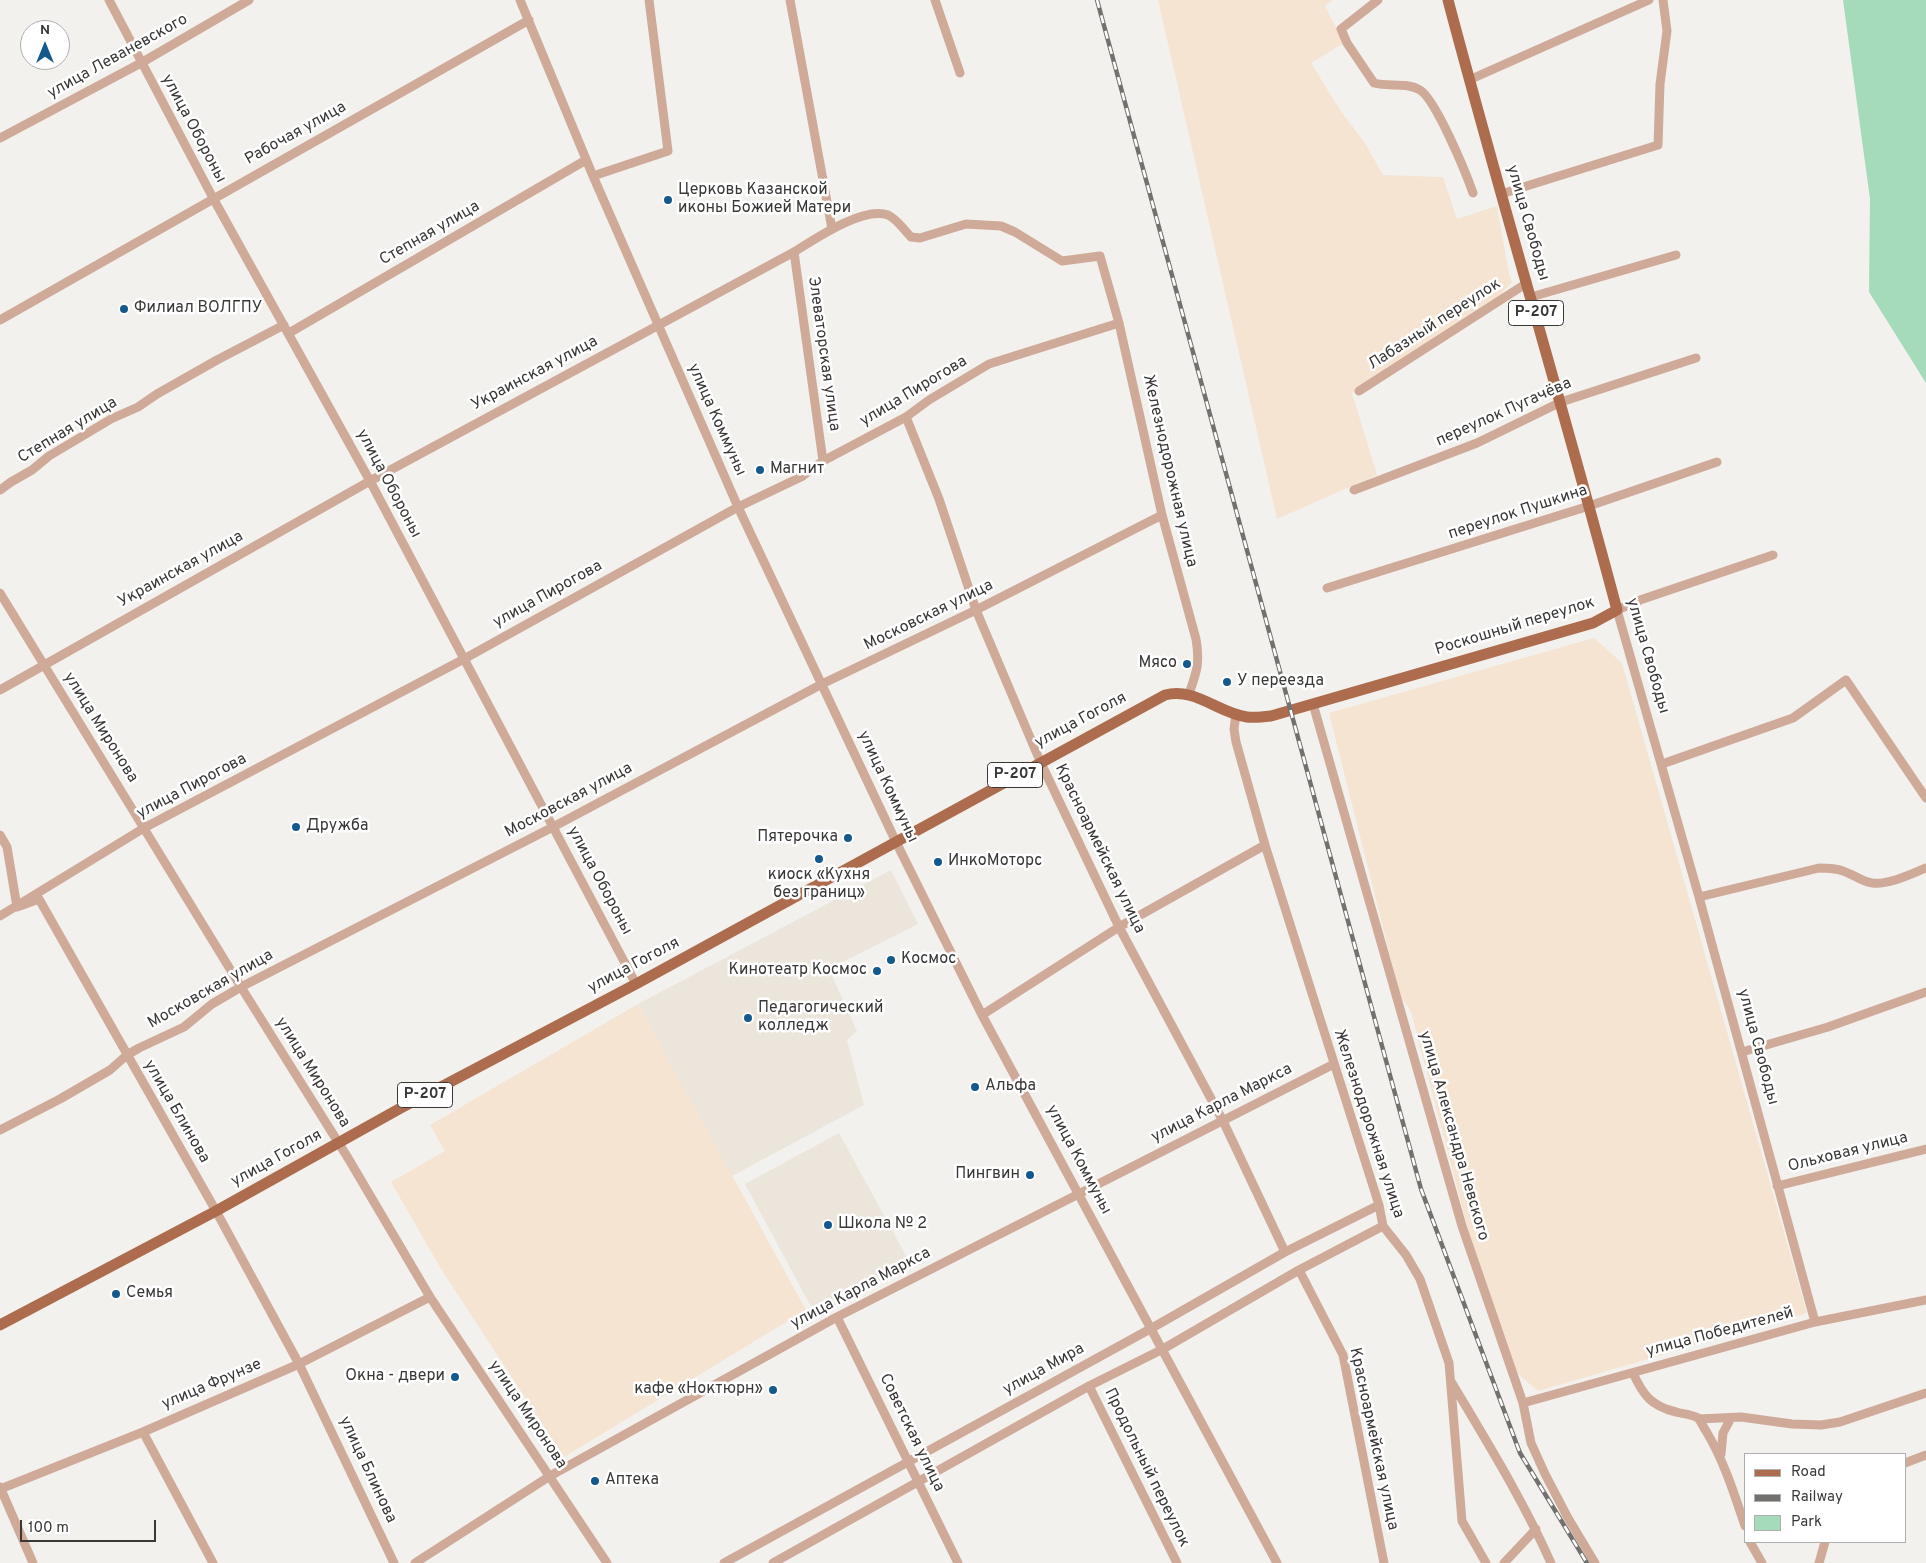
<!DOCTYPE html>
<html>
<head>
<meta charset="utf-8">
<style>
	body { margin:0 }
	#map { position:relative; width:1926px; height:1563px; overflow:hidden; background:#f3f1ed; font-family:Overpass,sans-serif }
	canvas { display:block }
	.legend { position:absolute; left:1744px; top:1453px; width:162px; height:90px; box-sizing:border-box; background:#fff; border:1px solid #b0afaf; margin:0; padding:6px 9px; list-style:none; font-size:15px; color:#393837 }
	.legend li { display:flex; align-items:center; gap:10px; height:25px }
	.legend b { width:25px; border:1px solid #b0afaf }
	.north { position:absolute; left:20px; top:20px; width:50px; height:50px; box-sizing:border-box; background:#fff; border:1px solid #b0afaf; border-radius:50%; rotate:0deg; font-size:14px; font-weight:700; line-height:20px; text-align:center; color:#393837 }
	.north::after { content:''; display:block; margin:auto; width:18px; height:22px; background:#13598e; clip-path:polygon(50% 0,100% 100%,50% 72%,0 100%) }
	.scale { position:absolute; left:20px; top:1520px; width:136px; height:22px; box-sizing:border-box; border:2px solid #393837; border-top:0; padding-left:6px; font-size:15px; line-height:18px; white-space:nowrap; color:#393837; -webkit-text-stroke:4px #fff; paint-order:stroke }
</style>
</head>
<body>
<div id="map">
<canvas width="1926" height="1563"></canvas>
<ul class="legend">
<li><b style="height:6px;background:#ad6c4d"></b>Road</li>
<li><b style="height:6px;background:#72716f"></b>Railway</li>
<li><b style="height:14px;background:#a5dabb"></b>Park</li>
</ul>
<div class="north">N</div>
<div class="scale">100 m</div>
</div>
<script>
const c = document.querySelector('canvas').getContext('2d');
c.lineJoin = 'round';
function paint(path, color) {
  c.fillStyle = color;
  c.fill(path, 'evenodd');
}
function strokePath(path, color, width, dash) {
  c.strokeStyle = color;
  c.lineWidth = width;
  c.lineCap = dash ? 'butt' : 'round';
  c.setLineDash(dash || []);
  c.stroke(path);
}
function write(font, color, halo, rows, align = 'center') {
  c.font = font + ' Overpass,sans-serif';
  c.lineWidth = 5;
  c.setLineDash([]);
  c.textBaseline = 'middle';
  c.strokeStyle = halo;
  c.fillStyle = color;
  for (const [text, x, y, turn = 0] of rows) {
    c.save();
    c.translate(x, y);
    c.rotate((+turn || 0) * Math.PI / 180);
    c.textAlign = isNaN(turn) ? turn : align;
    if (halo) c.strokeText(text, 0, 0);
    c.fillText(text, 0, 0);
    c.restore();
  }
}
paint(new Path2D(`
	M1158,0h175l-8,6 19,37 -33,20 29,47 25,33 18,32 60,2 14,42 40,-13 12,68 3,8 -19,21 -141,90 25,82 -100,44z
	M1594,638l28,25 185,650 -269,78 -23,-20 -38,-107 -66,-252 -11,-17 -71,-282z
	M638,1004l168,306 -242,147 -123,-188 -50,-87 54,-31 -15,-26z`), '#f5e4d2');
paint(new Path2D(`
	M891,870l27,54 -89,45 28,62 -10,9 17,65 -132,71 -94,-172z
	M839,1133l72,132 -95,51 -71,-132z`), '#ebe5db');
paint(new Path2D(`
	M1843,0h83v383l-57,-91 1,-93z`), '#a5dabb');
strokePath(new Path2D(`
	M109,0l104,198 157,283 266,503
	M520,0l73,176 145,331 158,335 86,173 295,548
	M790,0l42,229
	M935,0l25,73
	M1378,0l-37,29 6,14 27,40c15,4 33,-1 46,7 16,10 46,83 53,103
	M1469,80l180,-80
	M0,138l141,-75 108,-63
	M593,176l75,-25 -19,-151
	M1501,194l157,-49 2,-61 7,-53 -4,-31
	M794,252l29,209
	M1531,297l145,-42
	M0,320l529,-300
	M289,333l297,-173
	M1359,391l168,-108
	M906,417l33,82 37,111 64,151 79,166 104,194 62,131
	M0,490l11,-8 21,-12 17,-14 62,-37 27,-12 19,-13 60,-34 67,-35
	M1354,490l123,-47 84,-41 135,-44
	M1773,555l-133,45 -23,10 82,287 116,425
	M1327,588l262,-82 128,-44
	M0,593l241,394 107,171 82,139 177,266
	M0,690l370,-209 424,-229c21,-13 69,-46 94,-37 9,4 16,15 23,22l9,1 46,-14 35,2 14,6 47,29 38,-5 19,67 43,192 34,124c4,24 1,32 -7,55
	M1313,704l149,522 61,177 8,40 14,31 23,44 27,45
	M1236,714l-2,15 2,13 29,103 114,360 4,21 23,29 14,24 29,84 13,158 24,42
	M1662,764l131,-46 53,-38 80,118
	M0,835l7,12 10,60 22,-8 177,312 83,153 95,199
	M1699,897l120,-29c8,0 16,0 24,3 10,3 19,11 29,12 17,2 39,-9 54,-15
	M0,916l144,-88 320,-169 274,-152 63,-30 22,-16 83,-44 23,-17 60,-36 130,-41
	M982,1015l137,-88 146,-82
	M1742,1052l86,-25 98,-35
	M0,1130l60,-31 50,-29 17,-15 12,-7 45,-21 28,-23 29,-17 312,-160 269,-143 154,-74 186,-95
	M1777,1186l149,-37
	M1299,1270l44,85 41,208
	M837,1317l121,246
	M1633,1373c10,22 18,33 43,39 7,2 15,2 22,6 3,3 5,9 8,13 18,30 28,62 39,95
	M1452,1383c35,59 71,117 99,180
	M1089,1386l88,177
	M1523,1403l292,-81 111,-22
	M1699,1419l42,-2 51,7 29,1 19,-3 86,-29
	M143,1432l70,131
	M1721,1454l2,-21 8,-15
	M1905,1463l21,-8
	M0,1487l33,76
	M0,1489l143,-57 156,-68 131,-67
	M1750,1542l12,21
	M415,1563l135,-87 287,-159 497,-253
	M724,1563l428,-235 133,-76 94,-47
	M773,1563l316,-177 74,-37 136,-79 84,-44
	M1504,1563l32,-34
	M1819,1563l6,-21`), '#cfaa99', 9);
strokePath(new Path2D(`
	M0,1325l216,-114 183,-102 237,-125 529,-289c30,-8 53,18 82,22 8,1 16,0 24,-1l322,-93 24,-13c-54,-204 -115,-406 -169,-610`), '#ad6c4d', 11);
const rail = new Path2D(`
	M1097,0l324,1189 99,264 67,110`);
strokePath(rail, '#72716f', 4.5);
strokePath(rail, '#fff', 2.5, [8]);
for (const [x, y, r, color] of [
	[668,200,5,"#13598e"],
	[124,309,5,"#13598e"],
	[760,470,5,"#13598e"],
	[1187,664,5,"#13598e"],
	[1227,682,5,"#13598e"],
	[296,827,5,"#13598e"],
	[848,838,5,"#13598e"],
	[819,859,5,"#13598e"],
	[938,862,5,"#13598e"],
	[891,960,5,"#13598e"],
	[877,971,5,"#13598e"],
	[748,1018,5,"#13598e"],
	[975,1087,5,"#13598e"],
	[1030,1175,5,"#13598e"],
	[828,1225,5,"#13598e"],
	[116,1294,5,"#13598e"],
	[455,1377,5,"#13598e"],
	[773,1390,5,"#13598e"],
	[595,1481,5,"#13598e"]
]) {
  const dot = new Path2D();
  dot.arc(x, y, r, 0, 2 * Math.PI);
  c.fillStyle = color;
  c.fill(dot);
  strokePath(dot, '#fff', 2);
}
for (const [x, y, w] of [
	[1536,313,55],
	[1015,775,55],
	[425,1095,55]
]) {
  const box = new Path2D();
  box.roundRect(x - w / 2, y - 12.5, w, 25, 4);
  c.fillStyle = '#fff';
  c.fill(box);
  strokePath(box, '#393837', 1);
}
write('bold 15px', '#393837', null, [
	["Р-207",1536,313],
	["Р-207",1015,775],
	["Р-207",425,1095]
]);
write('16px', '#393837', '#fff', [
	["улица Леваневского",118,57,-29],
	["улица Обороны",193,129,62],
	["Рабочая улица",296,134,-29],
	["улица Свободы",1527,223,74],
	["Степная улица",430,234,-30],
	["Лабазный переулок",1435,325,-33],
	["Элеваторская улица",823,354,82],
	["Украинская улица",535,374,-28],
	["улица Пирогова",914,392,-31],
	["переулок Пугачёва",1504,413,-24],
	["улица Коммуны",716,420,66],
	["Степная улица",68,431,-31],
	["Железнодорожная улица",1169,471,77],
	["улица Обороны",388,484,62],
	["переулок Пушкина",1518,513,-18],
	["Украинская улица",181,570,-29],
	["улица Пирогова",548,595,-29],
	["Московская улица",929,616,-26],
	["Роскошный переулок",1515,627,-17],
	["улица Свободы",1647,656,74],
	["улица Гоголя",1081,721,-28],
	["улица Миронова",100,728,58],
	["улица Пирогова",192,787,-28],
	["улица Коммуны",887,787,65],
	["Московская улица",569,801,-28],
	["Красноармейская улица",1099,849,64],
	["улица Обороны",599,881,62],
	["улица Гоголя",634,966,-28],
	["Московская улица",211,990,-30],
	["улица Свободы",1757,1047,75],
	["улица Миронова",312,1073,58],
	["улица Карла Маркса",1222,1104,-27],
	["улица Блинова",176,1112,60],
	["Железнодорожная улица",1368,1124,72],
	["улица Александра Невского",1453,1136,74],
	["Ольховая улица",1848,1153,-14],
	["улица Гоголя",277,1159,-29],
	["улица Коммуны",1078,1160,62],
	["улица Карла Маркса",861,1289,-28],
	["улица Победителей",1720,1333,-15],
	["улица Мира",1044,1370,-29],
	["улица Фрунзе",212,1385,-23],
	["улица Миронова",527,1415,56],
	["Советская улица",911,1433,64],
	["Красноармейская улица",1373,1439,78],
	["Продольный переулок",1146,1468,64],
	["улица Блинова",367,1470,65]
]);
write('16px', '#393837', '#fff', [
	["Церковь Казанской",678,191],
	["иконы Божией Матери",678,209],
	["Филиал ВОЛГПУ",134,309],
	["Магнит",770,470],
	["Мясо",1177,664,"right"],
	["У переезда",1237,682],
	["Дружба",306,827],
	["Пятерочка",838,838,"right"],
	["ИнкоМоторс",948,862],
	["киоск «Кухня",819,876,"center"],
	["без границ»",819,894,"center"],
	["Космос",901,960],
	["Кинотеатр Космос",867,971,"right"],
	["Педагогический",758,1009],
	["колледж",758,1027],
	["Альфа",985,1087],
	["Пингвин",1020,1175,"right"],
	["Школа № 2",838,1225],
	["Семья",126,1294],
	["Окна - двери",445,1377,"right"],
	["кафе «Ноктюрн»",763,1390,"right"],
	["Аптека",605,1481]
], 'left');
</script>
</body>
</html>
